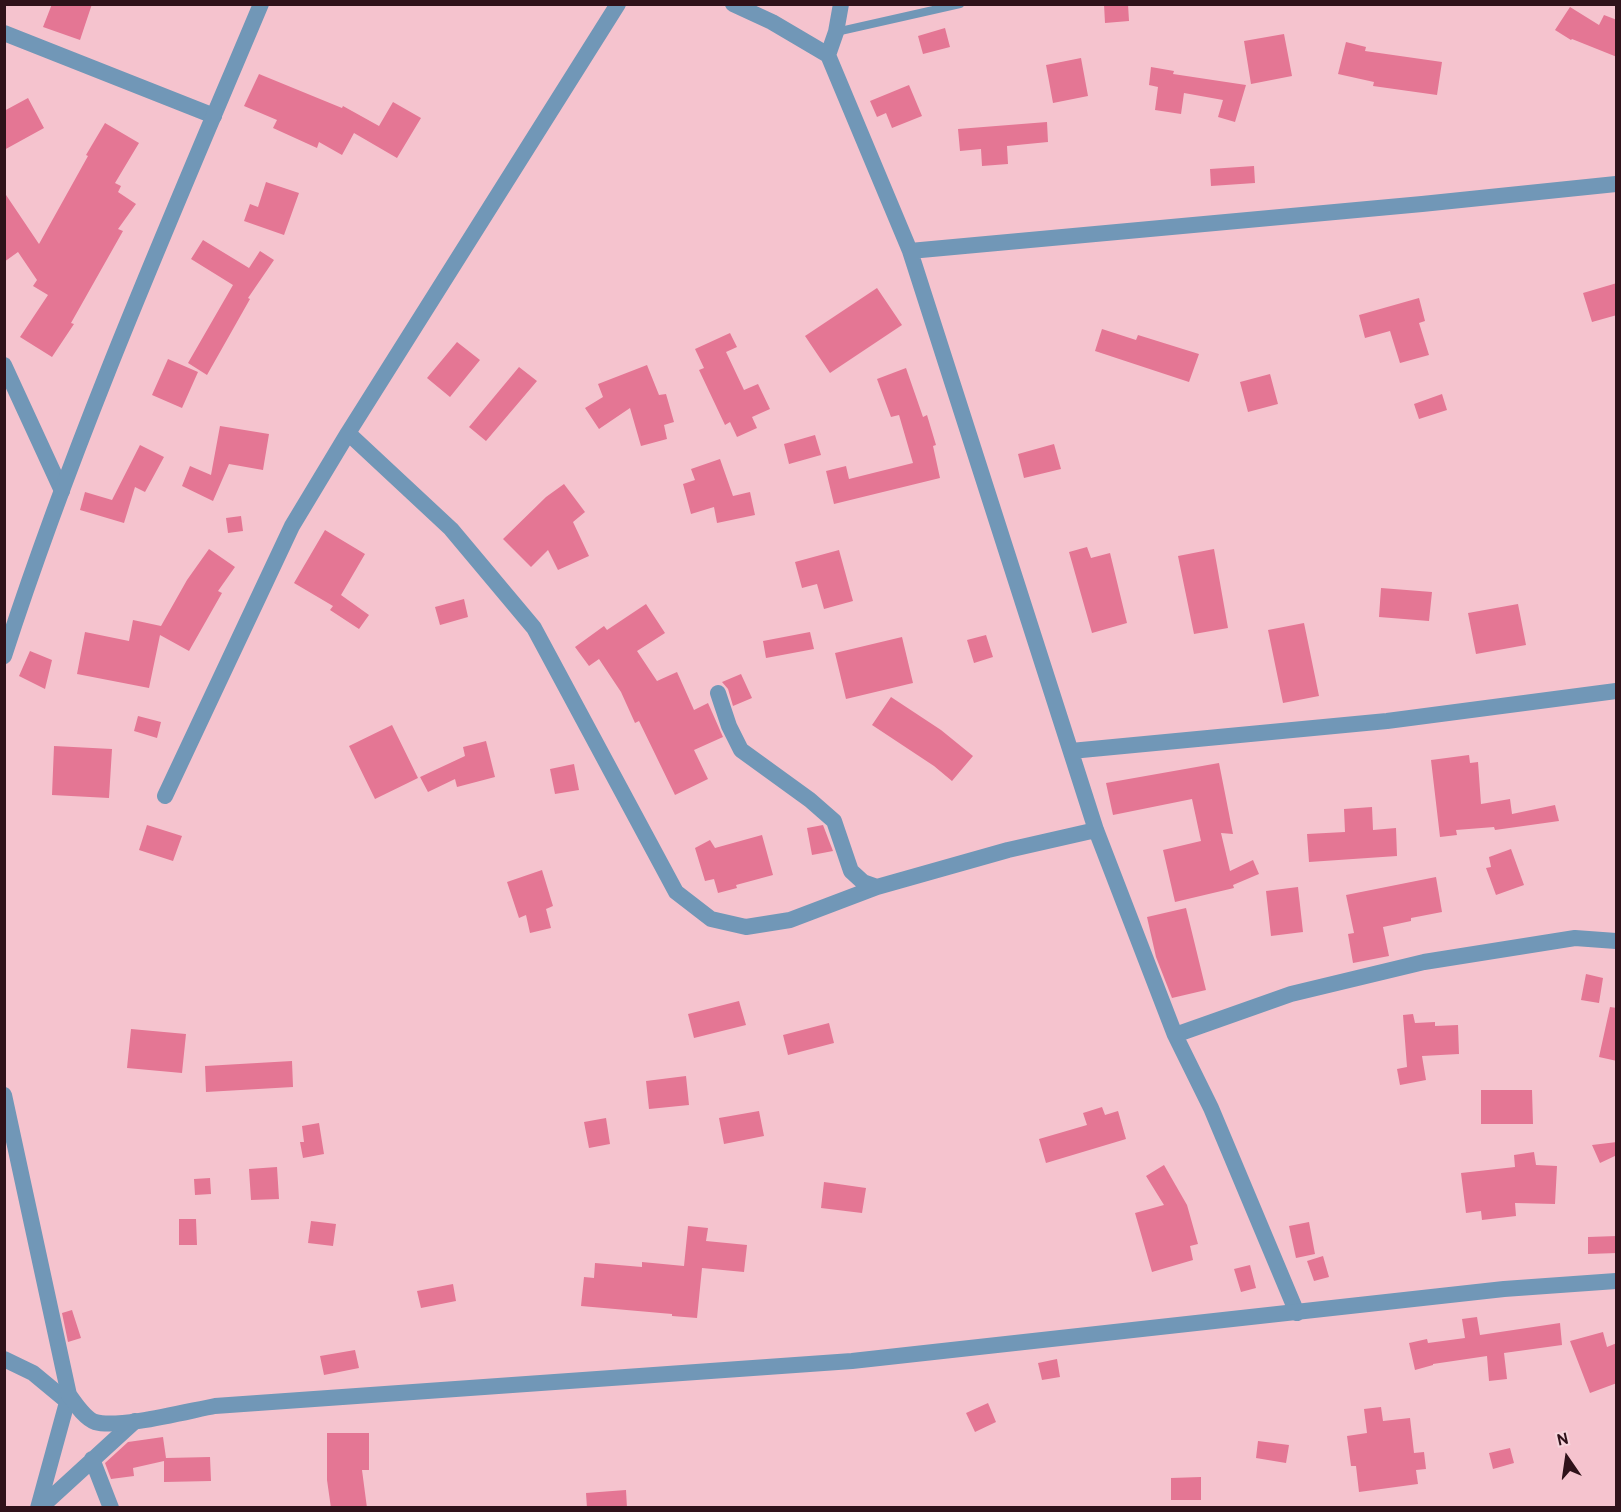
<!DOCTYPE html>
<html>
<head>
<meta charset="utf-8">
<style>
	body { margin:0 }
	#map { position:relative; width:1621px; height:1512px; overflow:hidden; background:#f5c3ce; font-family:Overpass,sans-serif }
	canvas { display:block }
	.frame { position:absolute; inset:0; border:6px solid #2f121a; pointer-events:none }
	.north { position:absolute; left:1537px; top:1428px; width:60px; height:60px; -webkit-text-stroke:4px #f7d5dc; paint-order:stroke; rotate:347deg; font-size:16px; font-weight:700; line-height:24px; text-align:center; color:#2f121a }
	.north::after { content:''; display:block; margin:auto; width:21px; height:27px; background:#2f121a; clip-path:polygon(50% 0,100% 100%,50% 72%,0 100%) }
</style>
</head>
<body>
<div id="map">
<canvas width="1621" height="1512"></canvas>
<div class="frame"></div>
<div class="north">N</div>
</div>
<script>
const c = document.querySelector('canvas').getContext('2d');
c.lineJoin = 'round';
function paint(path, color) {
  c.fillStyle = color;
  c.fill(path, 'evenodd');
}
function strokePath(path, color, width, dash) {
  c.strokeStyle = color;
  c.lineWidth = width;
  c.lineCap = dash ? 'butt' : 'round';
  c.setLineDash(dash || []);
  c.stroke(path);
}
paint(new Path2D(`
	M52,4h40l-12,36 -37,-13z
	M1104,4h24l1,17 -24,2z
	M1570,7l29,18 5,-10 13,5v37l-45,-18 -1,1 -16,-10z
	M945,28l5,19 -27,7 -5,-18z
	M1284,34l8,42 -41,8 -7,-43z
	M1346,42l20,5 -1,4 77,11 -5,33 -64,-9 1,-4 -36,-8z
	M1081,58l7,38 -35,7 -7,-38z
	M1151,67l23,4 -1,3 73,11 -11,37 -17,-5 5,-17 -39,-7 -3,21 -26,-4 3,-23 -9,-2z
	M259,74l83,34 1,-2 36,20 14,-24 28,16 -24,40 -43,-25 -12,22 -23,-13 -2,6 -44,-20 4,-8 -33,-14z
	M909,85l13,31 -30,12 -6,-15 -9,4 -7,-16z
	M28,98l16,30 -40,22v-39z
	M1047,122l1,20 -41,4 1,18 -26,2 -1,-17 -21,2 -2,-22z
	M105,123l34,20 -24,40 6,3 -3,6 18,12 -18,25 5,2 -52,92 3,1 -22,33 -32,-20 28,-42 -15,-9 4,-6 -19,-28 -14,10v-70l35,52 49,-88 -2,-1z
	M1254,166l1,17 -44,3 -1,-17z
	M266,182l33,11 -15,42 -40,-14 6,-17 8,3z
	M203,240l46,28 11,-17 14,9 -26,38 2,1 -43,76 -19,-12 45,-78 -42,-26z
	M1617,283v32l-25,7 -9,-29z
	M877,288l25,37 -72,48 -25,-37z
	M1419,298l6,23 -6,2 10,32 -29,8 -10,-32 -25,7 -6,-23z
	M1102,329l34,11 2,-5 61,19 -10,28 -94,-31z
	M730,333l7,14 -11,5 18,38 14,-6 12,25 -18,8 5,11 -20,9 -7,-15 -5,3 -26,-55 5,-2 -9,-19z
	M457,342l23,18 -30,37 -23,-19z
	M168,359l30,13 -16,36 -30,-13z
	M647,365l12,30 7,-1 8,28 -10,3 3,14 -26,7 -11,-38 -31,21 -14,-21 18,-11 -5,-13z
	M519,367l18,14 -51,60 -17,-14z
	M906,368l17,49 4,-2 9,30 -3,1 7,32 -106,26 -8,-33 20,-5 3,13 64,-16 -14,-48 -8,2 -14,-38z
	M1270,374l8,30 -30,8 -8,-30z
	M1442,394l5,16 -28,9 -5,-15z
	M220,426l49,8 -6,36 -34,-6 -16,37 -31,-15 8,-20 21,9z
	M815,435l6,20 -32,9 -5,-20z
	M1054,444l7,25 -37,9 -6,-24z
	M140,445l24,12 -19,35 -10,-5 -11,36 -44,-13 5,-18 27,8z
	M720,459l13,37 17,-4 5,23 -38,8 -3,-16 -23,7 -8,-30 12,-4 -4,-11z
	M564,484l21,28 -12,10 16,34 -31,14 -10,-20 -17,17 -28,-28 43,-42z
	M241,516l2,15 -15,2 -2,-15z
	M325,530l40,24 -24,41 28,20 -10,14 -29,-19 3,-4 -39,-23z
	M1087,547l4,11 19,-5 17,70 -35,10 -23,-81z
	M209,549l26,18 -17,24 4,2 -33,58 -29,-16 -11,53 -72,-14 8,-42 44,9 4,-21 28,6 26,-46z
	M1214,549l14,79 -34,6 -16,-78z
	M839,550l14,51 -29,8 -7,-25 -15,4 -7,-26z
	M1381,588l51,4 -3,29 -50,-4z
	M464,599l4,18 -28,8 -5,-18z
	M646,604l19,29 -28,18 20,30 20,-9 17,38 14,-7 15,34 -29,13 14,29 -33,16 -36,-74 -4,2 -14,-31 -22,-33 -10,7 -14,-19 29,-21 3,4z
	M1518,604l8,41 -50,9 -8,-41z
	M1304,623l15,73 -36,7 -15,-73z
	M810,632l4,17 -48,9 -3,-17z
	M986,635l7,22 -19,6 -7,-23z
	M902,637l11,46 -67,16 -11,-46z
	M30,651l22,9 -7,29 -26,-13z
	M741,674l11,24 -19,8 -5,-17 -6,-7z
	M891,697l50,33 32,26 -21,25 -18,-15 -62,-41z
	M138,716l23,6 -4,16 -23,-7z
	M392,725l26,53 -43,21 -26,-53z
	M486,741l9,36 -38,10 -2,-8 -27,13 -8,-15 45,-21 -2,-9z
	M54,746l58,3 -3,49 -57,-3z
	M1469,755l1,8 8,-1 3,42 29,-5 2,15 43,-9 4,16 -64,9 -1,-3 -38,3 1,5 -17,2 -9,-77z
	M1219,763l14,71 -12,-1 9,38 23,-11 6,14 -26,11 1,3 -59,14 -12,-52 38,-9 -9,-42 -79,16 -7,-32z
	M574,764l5,26 -24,4 -5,-25z
	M1372,807l1,23 23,-2 1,28 -88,6 -2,-28 38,-2 -1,-23z
	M147,825l35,11 -9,25 -34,-11z
	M823,825l10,26 -21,4 -5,-27z
	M762,835l11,40 -37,10 1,3 -19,5 -4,-14 -9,2 -10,-33 15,-8 5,8z
	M1511,849l13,36 -28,10 -10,-27 5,-1 -2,-10z
	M542,870l11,36 -7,3 5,19 -21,5 -4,-18 -7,3 -12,-36z
	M1436,877l6,35 -31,6v3l-28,6 6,29 -36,7 -5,-29 6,-1 -8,-38z
	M1298,887l5,45 -32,4 -5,-45z
	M1186,908l20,82 -34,8 -16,-41 -9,-40z
	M1586,974l17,4 -4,25 -18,-3z
	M739,1001l7,24 -52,13 -6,-24z
	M1610,1007l7,1v53l-18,-4z
	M1413,1014l2,9 20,-1v4l23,-1 1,29 -37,2 4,24 -26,5 -3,-16 10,-2 -4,-52z
	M829,1023l5,20 -46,12 -5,-20z
	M131,1029l55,5 -4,39 -55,-5z
	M292,1061l1,26 -87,5 -1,-26z
	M686,1076l3,29 -40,4 -3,-28z
	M1481,1090h51l1,34h-52z
	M1102,1107l3,8 13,-4 8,28 -80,24 -7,-24 48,-14 -4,-12z
	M759,1111l5,25 -40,8 -5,-26z
	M606,1118l4,26 -21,4 -5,-26z
	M319,1123l5,31 -21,4 -3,-16h4l-2,-16z
	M1617,1142v13l-17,8 -8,-18z
	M1534,1152l2,13 21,1 -2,38 -40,-1 1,13 -34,4 -1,-9 -15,2 -5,-40 54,-6 -1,-12z
	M1164,1165l23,40 11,39 -8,2 3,14 -41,12 -17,-59 29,-8 -18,-29z
	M277,1167l2,32 -28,1 -2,-31z
	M210,1178l1,16 -16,1 -1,-16z
	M824,1182l42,6 -4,25 -41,-5z
	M179,1219h17l1,26h-18z
	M311,1221l25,3 -3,22 -25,-3z
	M1309,1222l6,32 -19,4 -7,-32z
	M688,1226l20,2 -2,13 41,4 -3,27 -42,-4 -5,50 -25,-2v-2l-91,-8 3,-29 10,1 1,-15 47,4v-5l42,4z
	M1617,1236v17l-29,1v-17z
	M1323,1256l6,21 -15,4 -7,-20z
	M1250,1265l6,23 -15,4 -7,-23z
	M453,1284l3,17 -35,7 -4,-17z
	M72,1310l9,28 -13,4 -6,-29z
	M1477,1317l3,18 80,-12 2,22 -58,8 3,26 -18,2 -2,-25 -54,8v1l-18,5 -6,-27 18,-4 1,4 37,-5 -3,-19z
	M1603,1332l4,15 10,-4v40l-27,10 -20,-52z
	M355,1350l4,18 -35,7 -4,-19z
	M1057,1359l3,18 -18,3 -4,-17z
	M988,1403l8,19 -21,10 -9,-19z
	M1381,1407l2,14 27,-3 4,35 10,-1 2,17 -10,1 2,14 -59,8 -3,-26h-5l-4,-30 20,-3 -3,-24z
	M327,1433h42v37h-7l5,38h-36l-4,-28z
	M163,1437l3,21 44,-1 1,24 -47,1v-21l-31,7 1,8 -23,3 -6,-16 23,-21z
	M1258,1441l31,4 -3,18 -30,-5z
	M1510,1448l4,15 -21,6 -4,-16z
	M1201,1477v23h-30v-22z
	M626,1490l1,18h-40l-1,-15z`), '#e47694');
strokePath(new Path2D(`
	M836,32l124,-28`), '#7197b7', 8);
strokePath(new Path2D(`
	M618,4l-270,429 103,96 83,99 142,264 35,27 35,8 44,-7 87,-33 131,-37 88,-20
	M733,4l39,18 56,33 82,196 186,579 79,205 36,73 86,205
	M4,33l210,83
	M828,55l8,-23 5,-28
	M910,251l512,-47 194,-20
	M4,365l58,126
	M718,693l11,33 12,24 69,50 24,21 17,50 12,11 14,5
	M1071,751l316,-30 229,-30
	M165,796l127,-270 56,-93
	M1175,1035l116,-41 133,-32 151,-24 41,3
	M4,1359l29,14 35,29
	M92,1459l19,49
	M38,1508l31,-113
	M40,1508l95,-87`), '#7197b7', 16);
strokePath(new Path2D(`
	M4,656c72,-222 166,-436 257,-652
	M4,1095l65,300c7,9 15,23 26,27 24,7 93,-11 120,-16l637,-45 652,-72 112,-8`), '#7197b7', 16);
</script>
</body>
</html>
